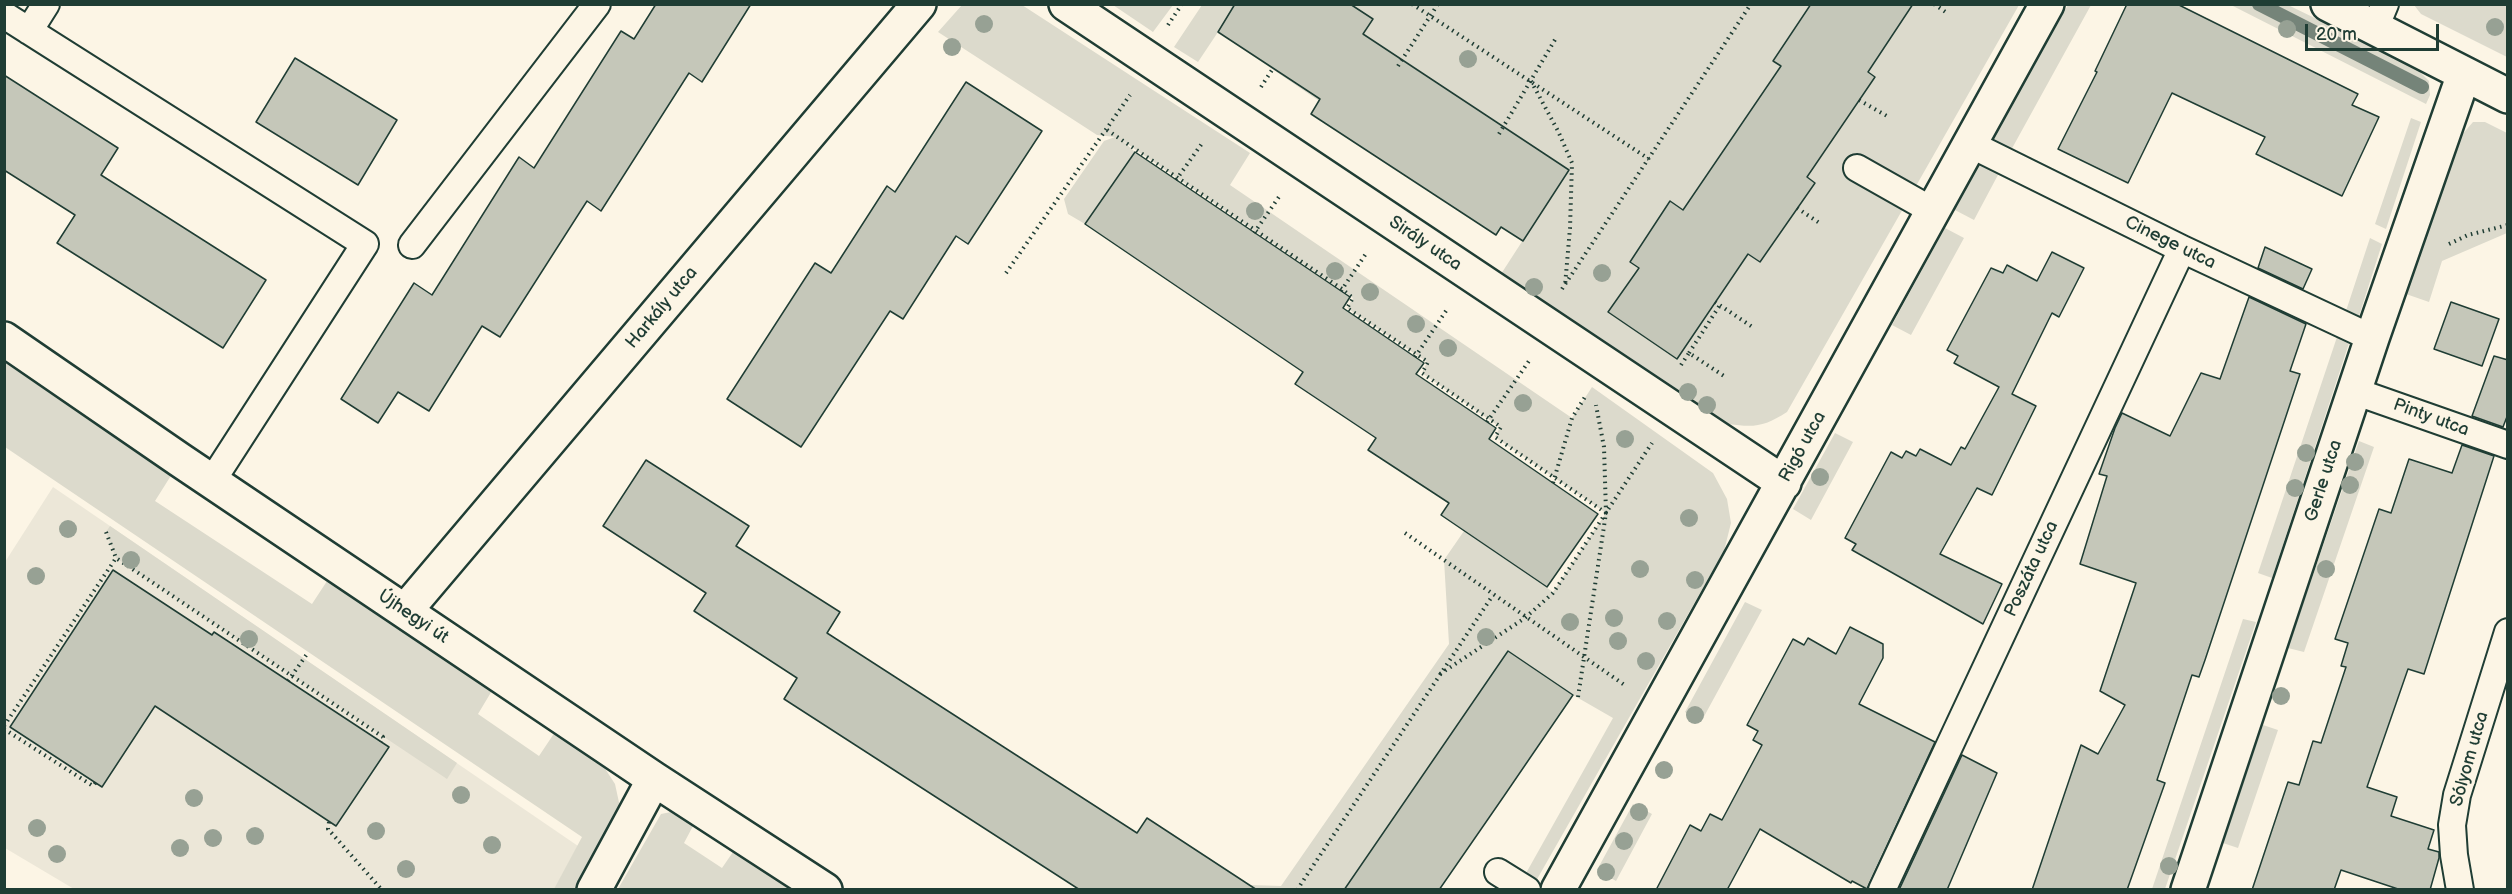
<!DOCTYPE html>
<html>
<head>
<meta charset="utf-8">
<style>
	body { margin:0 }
	#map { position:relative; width:2512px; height:894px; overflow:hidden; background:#fcf5e5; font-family:"Balsamiq Sans",sans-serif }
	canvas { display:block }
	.frame { position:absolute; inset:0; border:6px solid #1f3d34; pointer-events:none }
	.scale { position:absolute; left:2305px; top:24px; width:134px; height:27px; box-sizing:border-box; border:3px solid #1f3d34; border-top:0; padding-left:8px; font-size:18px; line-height:21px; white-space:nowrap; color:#1f3d34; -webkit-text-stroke:4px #fcf5e5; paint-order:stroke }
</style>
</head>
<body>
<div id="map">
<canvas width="2512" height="894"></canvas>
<div class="frame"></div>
<div class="scale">20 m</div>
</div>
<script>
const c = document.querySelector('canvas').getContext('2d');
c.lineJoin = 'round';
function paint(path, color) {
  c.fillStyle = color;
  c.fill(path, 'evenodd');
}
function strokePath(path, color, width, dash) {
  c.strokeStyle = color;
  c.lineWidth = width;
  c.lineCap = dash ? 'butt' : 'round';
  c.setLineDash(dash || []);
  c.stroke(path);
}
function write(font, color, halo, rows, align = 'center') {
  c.font = font + ' "Balsamiq Sans",sans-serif';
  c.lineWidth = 6;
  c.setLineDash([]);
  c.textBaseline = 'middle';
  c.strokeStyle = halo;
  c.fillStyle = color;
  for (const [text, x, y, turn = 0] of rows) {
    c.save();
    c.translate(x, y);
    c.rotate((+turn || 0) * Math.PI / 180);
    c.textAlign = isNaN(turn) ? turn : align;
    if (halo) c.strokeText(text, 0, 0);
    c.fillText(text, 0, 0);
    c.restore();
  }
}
paint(new Path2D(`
	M53,487l525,359 -24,44 -480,-1 -69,-41v-286z`), '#ece7d8');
paint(new Path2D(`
	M962,5h60l228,148 -20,32 342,233 20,-31 121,86 14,26 4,24 -7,28 -188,330 -11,-6 88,-157 -40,-23 -65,-44 -163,238h-98l3,-4 31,1 168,-242 -5,-84 20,-29 89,61 53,-79 -111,-76 5,-10 -78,-54 5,-11 -80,-54 6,-10 -230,-157 12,11 -50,72 -17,-10 -4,-15 40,-58 11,-4 -18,-2 -159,-103z
	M1113,5h60l-20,27z
	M1202,5h817l-103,181 -35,-20 -11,20 34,21 -117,205c-22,14 -32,16 -58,12l-228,-150 22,-34 -305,-208 -20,30 -24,-15z
	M2068,5h23l-81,147 -19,-10z
	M2231,5h57l127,62 14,14 1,14 -4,9z
	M2414,5h93v52l-86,-43z
	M2411,118l10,4 -35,107 -11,-5z
	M2473,122h12l22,11v100l-65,28 -13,41 -23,-8 44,-134 11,-24z
	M1979,161l20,12 -25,47 -21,-11z
	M1945,228l19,10 -53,97 -19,-10z
	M2370,238l12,6 -25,78 -13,-5z
	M2338,334l12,6 -78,238 -14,-5z
	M4,361l168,113 -17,27 157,103 17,-26 164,111 -15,25 61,42 16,-24 49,35 11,17 5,23 -46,82h-20l28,-52 -577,-390z
	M1835,433l18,9 -42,78 -18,-11z
	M2359,441l15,6 -70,205 -16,-4z
	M110,526l347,237 -10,16 -331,-221 -10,-26z
	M1745,602l17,8 -61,112 -16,-10z
	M2243,619l13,3 -91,267h-13z
	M2263,725l15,5 -40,118 -15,-5z
	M1633,804l19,10 -36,67 -19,-11z
	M671,812l22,14 -9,17 38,25 11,-16 58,37h-173l43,-75z`), '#dcdacc');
strokePath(new Path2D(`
	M2259,4l163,83`), '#758479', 14);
const building = new Path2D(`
	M656,4h95l-49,78 -13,-9 -88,138 -14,-10 -87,136 -18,-11 -53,85 -31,-19 -20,31 -37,-24 73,-116 18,12 87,-138 15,11 87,-137 13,8z
	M1235,4h115l23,15 -10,15 206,136 -46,71 -22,-14 -5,8 -185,-121 9,-15 -102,-67z
	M1811,4h102l-45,68 7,5 -68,100 8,6 -55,79 -12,-8 -71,105 -69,-47 31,-44 -9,-6 40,-61 13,9 98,-144 -8,-5z
	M2127,4h50l181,90 -6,11 27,12 -37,79 -86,-42 9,-17 -93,-44 -44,90 -70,-34 39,-77 -2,-1z
	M295,58l102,62 -39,65 -102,-63z
	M4,75l114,73 -17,27 165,105 -43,68 -166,-105 18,-28 -71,-45z
	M966,82l76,49 -74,113 -12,-8 -53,83 -13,-8 -89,136 -74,-48 88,-136 16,10 56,-87 8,6z
	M1135,152l215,145 -7,11 81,55 -8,11 80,54 -7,11 109,75 -51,73 -106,-72 8,-12 -81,-53 8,-12 -81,-54 8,-12 -218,-148z
	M2265,247l47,22 -9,20 -45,-21z
	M2052,252l32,16 -25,49 -7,-4 -40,81 24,12 -44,89 -15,-7 -37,66 62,30 -19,40 -131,-74 4,-6 -11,-6 46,-86 11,6 4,-7 10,5 4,-7 31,16 10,-18 4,2 34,-62 -45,-24 4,-7 -11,-6 44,-82 12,5 4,-8 30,16z
	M2249,297l57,27 -16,47 10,3 -95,286 -6,17 -7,-2 -35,105 8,3 -38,107h-95l49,-145 17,9 27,-49 -25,-14 36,-108 -56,-19 27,-88 -8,-2 16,-46 7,-15 48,23 31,-63 19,6z
	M2451,302l48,17 -17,47 -48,-17z
	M2494,356l14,4v54l-5,13 -31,-11z
	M2462,445l32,11 -70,218 -16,-5 -41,118 30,10 -6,19 43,14 -6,19 11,3v6l-9,32h-29l-60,-20 -7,20h-82l36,-108 11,3 14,-44 8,2 25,-76 -5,-1 7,-23 -13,-4 44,-130 12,4 18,-54 43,14z
	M646,460l103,66 -13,20 104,66 -13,21 310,200 10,-15 110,72h-177l-296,-191 13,-21 -103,-67 12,-18 -103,-67z
	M113,570l99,65 2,-3 175,115 -53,79 -181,-120 -53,81 -92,-60z
	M1850,627l33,17v14l-24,46 76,38 -68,147 -15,-8 -1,2 -91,-54 -33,61h-71l34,-65 11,6 9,-17 12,6 40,-75 -9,-5 5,-9 -11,-6 46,-86 11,6 4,-7 28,16z
	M1508,651l65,44 -69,101 -65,94h-95z
	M1962,755l35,18 -50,117h-48z`);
paint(building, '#c5c7b9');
strokePath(building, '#1f3d34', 1.5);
const lane = new Path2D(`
	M4,15l361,229 -153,237
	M2375,28l10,-24
	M29,31l17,-27
	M1970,144l212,105 190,89
	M1857,168l76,43
	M412,245l185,-241
	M2354,391l154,54
	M1498,872l29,18
	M1882,890l300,-641
	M2460,890l-6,-35 -2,-30 5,-30 51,-163`);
const street = new Path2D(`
	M1066,4l718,479
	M2328,4l180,92
	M4,339l176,121 474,319 171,111
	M405,611l514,-607
	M594,890l60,-111
	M1558,890l489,-886
	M2188,890l184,-552 92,-264`);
strokePath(lane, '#1f3d34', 30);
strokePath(street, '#1f3d34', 38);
strokePath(new Path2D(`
	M1412,4l237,155
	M1934,4l13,9
	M1168,25l14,-21
	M1398,66l40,-62
	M1531,81l27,50 14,32 -2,65 -5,58
	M1261,87l13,-20
	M1859,100l28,16
	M1107,130l235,159 11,9 -6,10 81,54 -6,11 79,54 -6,10 111,76
	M1499,134l57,-96
	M1176,180l27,-38
	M1797,208l24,16
	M1254,233l27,-39
	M2449,244l19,-9 40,-10
	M1006,273l124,-178
	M1562,289l189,-285
	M1341,291l26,-39
	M1715,302l39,26
	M1689,353l31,-48
	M1415,357l33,-49
	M1681,365l8,-12 35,23
	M1487,422l42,-61
	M1553,483l19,-65 13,-21
	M106,532l10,26 267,179 -2,5
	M1405,533l221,153
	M1440,674l85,-56 28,-25 99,-150
	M288,681l19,-27
	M1578,697l28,-184 -2,-66 -8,-42
	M4,726l112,-168
	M4,729l89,57 3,-4
	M329,822l-1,7 54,61
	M1297,890l196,-295`), '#1f3d34', 4, [1.5, 4.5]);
strokePath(lane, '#fcf5e5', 26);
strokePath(street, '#fcf5e5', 33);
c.fillStyle = '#97a194';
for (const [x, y] of [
	[984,24],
	[2495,27],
	[2287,29],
	[952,47],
	[1468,59],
	[1255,211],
	[1335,271],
	[1602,273],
	[1534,287],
	[1370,292],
	[1416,324],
	[1448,348],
	[1688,392],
	[1523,403],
	[1707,405],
	[1625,439],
	[2306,453],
	[2355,462],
	[1820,477],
	[2350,485],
	[2295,488],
	[1689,518],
	[68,529],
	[131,560],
	[1640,569],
	[2326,569],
	[36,576],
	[1695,580],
	[1614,618],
	[1667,621],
	[1570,622],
	[1486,637],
	[249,639],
	[1618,641],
	[1646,661],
	[2281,696],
	[1695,715],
	[1664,770],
	[461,795],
	[194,798],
	[1639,812],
	[37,828],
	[376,831],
	[255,836],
	[213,838],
	[1624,841],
	[492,845],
	[180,848],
	[57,854],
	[2169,866],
	[406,869],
	[1606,872]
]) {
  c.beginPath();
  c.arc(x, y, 9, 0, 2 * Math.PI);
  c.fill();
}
write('18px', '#1f3d34', '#fcf5e5', [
	["Cinege utca",2170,243,26],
	["Sirály utca",1425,244,34],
	["Harkály utca",662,308,-50],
	["Pinty utca",2431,418,20],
	["Rigó utca",1803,447,-61],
	["Gerle utca",2324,481,-72],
	["Poszáta utca",2032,569,-65],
	["Újhegyi út",413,617,34],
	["Sólyom utca",2470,759,-74]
]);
</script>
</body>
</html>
